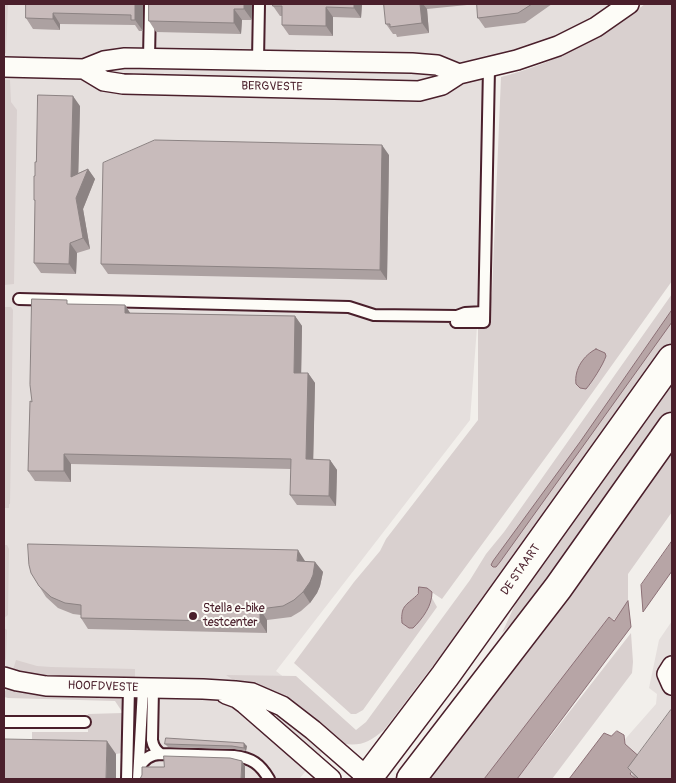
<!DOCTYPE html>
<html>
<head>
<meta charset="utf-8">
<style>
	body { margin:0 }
	#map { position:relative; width:676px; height:783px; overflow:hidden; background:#f2efeb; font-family:Pangolin,sans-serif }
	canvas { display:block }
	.frame { position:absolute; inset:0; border:5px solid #4a1f2b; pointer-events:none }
</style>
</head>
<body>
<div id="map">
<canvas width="676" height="783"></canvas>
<div class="frame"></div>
</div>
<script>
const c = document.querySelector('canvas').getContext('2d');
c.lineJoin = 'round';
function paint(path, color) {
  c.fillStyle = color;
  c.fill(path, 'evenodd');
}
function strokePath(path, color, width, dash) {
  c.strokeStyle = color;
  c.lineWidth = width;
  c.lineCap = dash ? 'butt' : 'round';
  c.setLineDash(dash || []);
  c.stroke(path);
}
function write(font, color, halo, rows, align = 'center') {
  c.font = font + ' Pangolin,sans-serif';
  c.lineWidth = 4;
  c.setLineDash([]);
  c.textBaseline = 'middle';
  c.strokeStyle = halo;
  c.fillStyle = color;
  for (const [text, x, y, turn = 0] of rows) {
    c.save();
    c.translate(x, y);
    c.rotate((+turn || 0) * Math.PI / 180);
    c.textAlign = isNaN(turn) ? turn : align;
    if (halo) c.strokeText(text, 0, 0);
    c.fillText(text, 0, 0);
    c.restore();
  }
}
paint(new Path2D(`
	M4,4h634l-142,70 -26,346 -194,251 69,55 -46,53h-178l2,-81 -119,-2z
	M672,621v158h-81l28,-33 37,-42 1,-10 -8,-6 10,-48z`), '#e5dfdd');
paint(new Path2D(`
	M4,4h4l-2,49 -2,1z
	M645,4h27v277l-107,150 -123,168 -15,-10 -8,-1c-1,12 -16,16 -18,27 0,2 1,5 1,8l11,5 13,-16 6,-14 5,9 -74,103 -7,4h-5l-57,-51 60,-81 26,-31 6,-12 92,-119v-92l8,-4 2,-5 4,-27 9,-215c54,-14 101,-39 144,-73z
	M4,80h6l1,22 6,8 -3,174 -10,1z
	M672,294v50l-171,235 -31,38 -86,113c-15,12 -21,16 -41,14l-71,-53 -14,-5 -23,-5 -9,-6 70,1 60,54 10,-8 104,-142 16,-26 18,-22z
	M4,307h7l2,3 -3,194h-1v4h-5l1,-160h-1z
	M672,378v32l-149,202 -21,21 23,-50z
	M672,436v76l-44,62v28l-14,18 -5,-3 -86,114 -39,48h-64z
	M4,545h3l2,4 -1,66 -4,3z
	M4,628l3,2 -1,28 -2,8z
	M631,633l2,29 -1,11 -80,106h-35z
	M16,660l21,6 14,1 84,2v8l-4,3 -95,-3 -23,-7z
	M8,689h4l103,7 7,3 3,3 -3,51 -6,1 -84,-2v-20h56v-18l35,-1 -8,-12 -107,-3 -4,-1v-5z`), '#d9d0cf');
const water = new Path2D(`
	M672,310v12l-172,240 -4,5h-3l-2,-2 2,-4 87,-119z
	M596,349l9,4 1,3c-3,9 -14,26 -20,33l-6,-1 -4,-4c-2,-15 8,-29 20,-35z
	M672,541v30l-29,41 -2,-27z
	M419,587l8,1 5,4c0,14 -9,26 -19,36h-4l-7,-5c-2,-19 6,-18 16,-29z
	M628,601l3,26 -114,152h-33l125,-162 5,4z
	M617,731l7,4 1,9 17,15 -12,15 6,5h-67l35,-46 7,3z`);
paint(water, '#b7a5a6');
strokePath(water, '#8b6f75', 1);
const lane = new Path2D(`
	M149,59l1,-55
	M258,60l1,-56
	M19,299l330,8 25,8 83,1 -1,6h28l5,-254
	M457,316l8,-3 19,-1
	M153,689l-1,51c1,6 4,11 9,14l73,2c18,2 26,8 35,23
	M4,722h81
	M139,769c4,-10 12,-15 22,-15
	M127,779l2,-91
	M138,779l5,-90`);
const street = new Path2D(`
	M4,67l80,2 20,-8 21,-3 287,5 25,2 22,9
	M84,69l20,12 19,3 296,7 23,-6 17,-11 58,-14 41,-14 38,-19 33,-23
	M672,666l-5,8 4,9 1,2
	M4,677l13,4 29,5 157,3 32,2 17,2 30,13 31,24 55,48
	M226,694l11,4 8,6 86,75`);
const secondary = new Path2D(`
	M367,779l78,-103 227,-317
	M411,779l147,-191 114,-161`);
strokePath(lane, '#4a1f2b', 14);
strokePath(street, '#4a1f2b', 22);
strokePath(secondary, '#4a1f2b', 31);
strokePath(lane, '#fdfcf7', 10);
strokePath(street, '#fdfcf7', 19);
strokePath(secondary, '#fdfcf7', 28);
paint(new Path2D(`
	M26,4h117v27h-4l-4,-6 -75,-1v6l-27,-1 -7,-11z
	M252,4v16h-10l-1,14 -85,-2 -7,-11z
	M362,4l-1,14 -28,-1v19l-44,-1 -7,-10v-9h-2l-7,-10z
	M384,4h168l-27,19 -40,5 -7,-10 -1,-14 -50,5 2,24 -32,4 -1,-3h-3l-7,-10z
	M80,106l-2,67 10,-4 7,10 -12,30 7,40 -13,4 -1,21 -35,-1 -7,-10 1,-62 -1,-1 2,-38z
	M389,155l-2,125 -279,-6 -7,-10z
	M70,304l55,1 5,8 165,3 7,10 -1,47h7l7,10 -2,77h17l7,10 -1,36 -39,-1 -7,-10 1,-26 -220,-5v18l-36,-1 -7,-10 4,-69z
	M305,561l10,1 8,10 -3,14 -3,7 -7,10 -9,8 -10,6 -24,3v13l-179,-4 -7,-11v-3l-8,-1 -15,-6 -12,-11 -7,-11z
	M165,744l82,2 -1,5 -12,-2 -66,-2z
	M628,768l44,11h-36z`), '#aca1a1');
paint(new Path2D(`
	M135,4h8v27l-8,-11z
	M244,4h8v16l-8,-11z
	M354,4h8l-1,14 -7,-10z
	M420,4h3l4,5 2,24 -7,-10z
	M326,7l7,10v19l-7,-10z
	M234,9l8,11 -1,14 -7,-11z
	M53,13l7,11v6l-7,-11z
	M73,96l7,10 -2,81 -7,-10z
	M382,145l7,10 -2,125 -7,-10z
	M88,169l7,10 -12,30 7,40 -7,-11 -7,-40z
	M70,243l7,10 -1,21 -7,-10z
	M125,305l7,11 -7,-3z
	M295,316l7,10 -1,57 -7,-10z
	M308,373l7,10 -2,86 -7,-10z
	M64,454l7,10v18l-7,-11z
	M330,460l7,10 -1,36 -7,-10z
	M298,550l7,11h-8z
	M315,562l8,10 -3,14 -3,7 -7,10 -7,-11z
	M260,609l7,11v13l-7,-11z
	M107,741l9,13v25h-10z
	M244,743l3,3 -1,5 -2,-3z
	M242,761l3,5v13h-4z`), '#8c8383');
const building = new Path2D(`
	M26,4h109v16h-4v-5l-78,-2v6l-27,-1z
	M149,4h95v5h-10v14l-85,-2z
	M273,4h81v4l-28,-1v19l-44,-1v-19h-9z
	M384,4h36l2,19 -32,4v-3h-4z
	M477,4h55l-14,9 -40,5z
	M38,95l35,1 -2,81 17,-8 -12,29 7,40 -13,5 -1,21 -35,-1 1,-63h-1v-24h1v-14h1z
	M155,140l227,5 -2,125 -279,-6 2,-101z
	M32,299l35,1v4l58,1v8l170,3 -1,57h14l-2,86 24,1 -1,36 -39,-1 1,-36 -227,-5v17h-36l2,-70 2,1 -2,-17z
	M28,544l270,6 -1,11 18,1 -2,13 -3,7 -7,10 -9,8 -11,6 -23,3v13l-179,-4v-13l-16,-2 -14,-6 -12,-11 -8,-13 -2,-8z
	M671,710l1,1v68h-33l-11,-11z
	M166,738l78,5v5l-12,-2 -67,-2z
	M4,739l103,2 -1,38h-102z
	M164,756l66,2 12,3 -1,18h-101l2,-4v-8h22z`);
paint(building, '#c8bbbb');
strokePath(building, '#8c8383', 1);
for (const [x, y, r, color] of [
	[193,616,5,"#4a1f2b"]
]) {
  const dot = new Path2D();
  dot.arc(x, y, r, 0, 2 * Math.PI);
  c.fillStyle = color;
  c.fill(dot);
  strokePath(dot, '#fdfcf7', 2);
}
write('12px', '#4a1f2b', '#fdfcf7', [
	["BERGVESTE",272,87,1],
	["DE STAART",521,570,-55],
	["HOOFDVESTE",103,687,2]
]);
write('12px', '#4a1f2b', '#fdfcf7', [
	["Stella e-bike",203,609],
	["testcenter",203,623]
], 'left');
</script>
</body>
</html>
